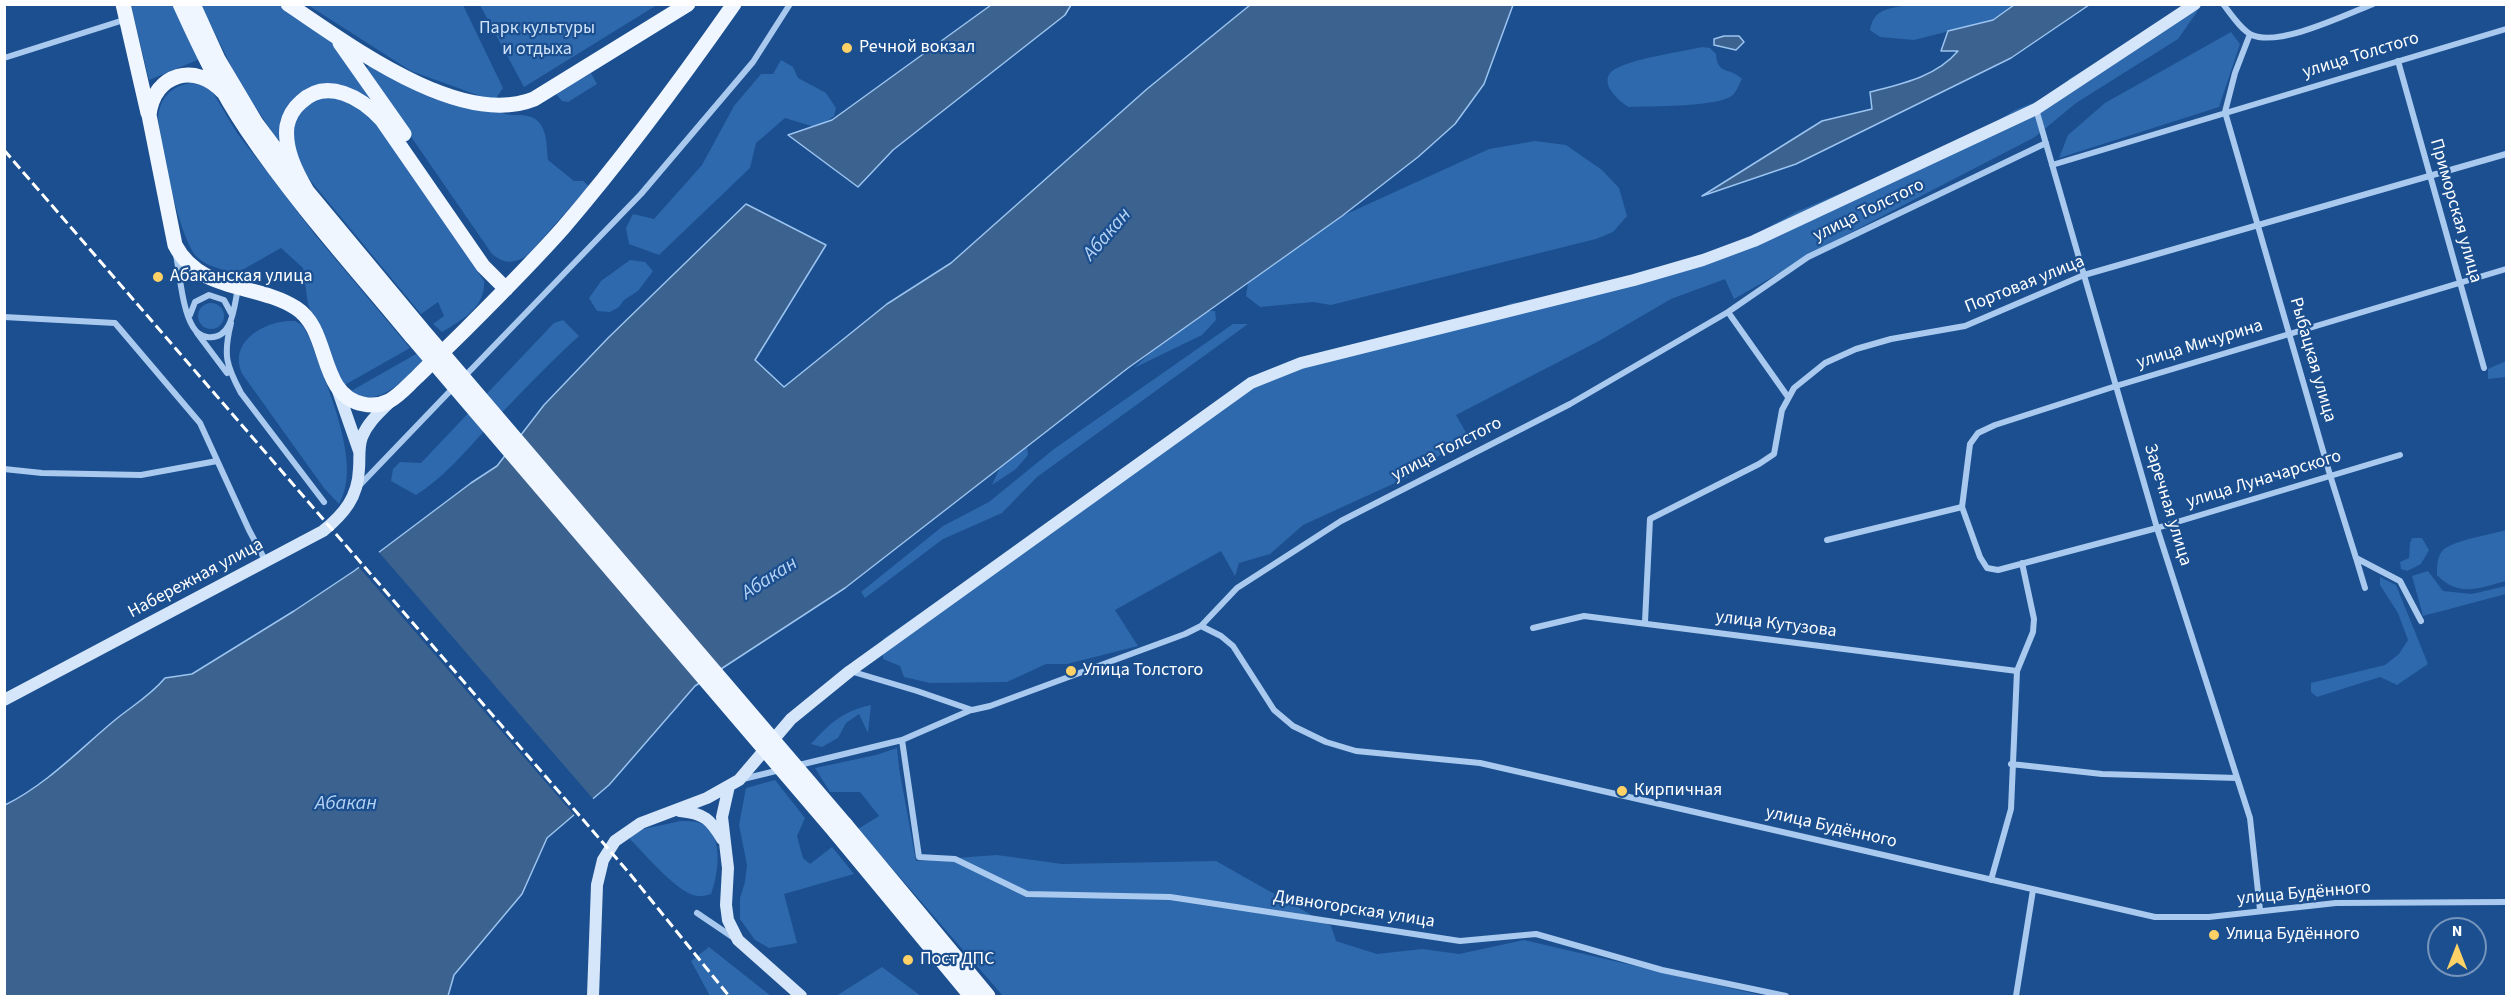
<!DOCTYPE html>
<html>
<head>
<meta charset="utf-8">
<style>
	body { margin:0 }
	#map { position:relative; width:2511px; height:1001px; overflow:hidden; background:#1b4f8f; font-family:"Source Sans 3",sans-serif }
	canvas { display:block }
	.frame { position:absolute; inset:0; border:6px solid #fff; pointer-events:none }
	.north { position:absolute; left:2427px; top:917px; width:60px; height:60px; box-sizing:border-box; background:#1b4f8f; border:2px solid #7695bc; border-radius:50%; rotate:0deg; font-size:16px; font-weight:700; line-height:24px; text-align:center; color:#fff }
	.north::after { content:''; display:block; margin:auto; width:21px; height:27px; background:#ffd166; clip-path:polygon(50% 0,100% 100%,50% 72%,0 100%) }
</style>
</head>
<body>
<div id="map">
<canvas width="2511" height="1001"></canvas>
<div class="frame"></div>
<div class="north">N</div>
</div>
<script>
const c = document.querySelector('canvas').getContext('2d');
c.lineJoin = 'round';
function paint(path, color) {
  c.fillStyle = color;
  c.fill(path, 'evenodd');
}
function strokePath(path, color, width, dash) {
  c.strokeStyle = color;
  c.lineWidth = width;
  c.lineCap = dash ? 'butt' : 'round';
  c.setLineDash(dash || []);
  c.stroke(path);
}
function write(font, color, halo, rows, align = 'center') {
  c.font = font + ' "Source Sans 3",sans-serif';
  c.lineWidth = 4.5;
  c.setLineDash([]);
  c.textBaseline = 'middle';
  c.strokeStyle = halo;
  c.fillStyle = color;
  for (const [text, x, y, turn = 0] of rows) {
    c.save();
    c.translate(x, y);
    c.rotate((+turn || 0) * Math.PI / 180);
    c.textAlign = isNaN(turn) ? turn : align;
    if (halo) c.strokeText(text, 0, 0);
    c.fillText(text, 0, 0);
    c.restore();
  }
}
paint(new Path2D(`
	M131,5h45l24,54 -51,21z
	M201,5h78l56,39 49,66 -64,-25 -40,54h-3l-37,-55z
	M308,5h155l40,83 -9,13 -83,-30z
	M480,5h177l-133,82z
	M1907,5h107l-21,15 -79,20 -34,-3 -10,-7c4,-22 19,-21 37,-25z
	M2195,5l2,7 -19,27 -102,64 -41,34 -191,99 -110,63 -9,-20 -54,20 -72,42 -143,74 16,28 -11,-2 -55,37 -103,47 -33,29 -31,9 -4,13 -14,-25 -106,59 23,36 -71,18h-21l-39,18 -77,1 -26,-6 -4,-11 -17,-7v-20l392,-272 168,-35 69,-29 51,-5 171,-52 62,-34 172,-73 47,-29 43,-17 11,-14z
	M2231,32l9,12 -21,63 -160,51 9,-23 37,-32z
	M1702,47l8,1 6,6c1,21 14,13 26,25 -4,7 -6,16 -14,19 -21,9 -74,8 -99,9 -8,-4 -12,-9 -17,-15 -5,-6 -7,-15 0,-21 16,-12 69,-19 90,-24z
	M781,60l12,7 5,11 28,15 10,15 -2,8 -16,12 -33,-10 -29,25 -6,25 -91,87 -30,-11 -3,-16 7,-14 21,5 48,-54 32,-59 27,-32h12z
	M371,63l124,45c10,8 15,7 27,7 26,2 24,26 26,45l26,21h9l6,5 -61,69c-13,9 -25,9 -36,-1l-127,-184z
	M591,73l6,11 -29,18 -6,-1 -7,-8z
	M191,83l8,1 13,7 25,42 24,31 55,72 94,112 -69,39 -33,-83 -5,-36 -22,-20 -37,21 -12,4c-11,-4 -25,-7 -34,-15 -19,-17 -38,-115 -40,-142 3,-20 14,-30 33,-33z
	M339,97l32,18 113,166c2,26 -22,39 -42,51l-9,-8 11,-8 -6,-14 -17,12 -116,-140 -11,-25v-28l20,-23z
	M1535,141l31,4 36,25 17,18 8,28 -14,16 -17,7 -265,66 -18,-3 -53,5 -14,-11 2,-13 94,-67 147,-67z
	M630,260l15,2 8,9 -15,20 -14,9 -5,7 -9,5 -13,-1 -8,-13 12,-17z
	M198 316a13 13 0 1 1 26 0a13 13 0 1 1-26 0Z
	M1206,311h9l1,9 -14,15 -68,33 47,-44z
	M563,320l16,16c-32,29 -62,61 -92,92 -22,24 -44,50 -71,67l-25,-14 2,-12 7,-7 21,1 133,-140z
	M295,321l8,5 7,13c14,42 54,124 29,165l-15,-16 -81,-113c-17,-33 23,-56 52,-54z
	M1233,324h15l-211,153 -35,36 -59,26 -78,59 -4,-6 82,-66 46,-24 65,-53z
	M416,354l8,7c-19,17 -46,50 -73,30z
	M2506,361v16l-18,2v-10z
	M1026,441l2,14 -12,14 -24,16 14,-31z
	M2506,530v51c-27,7 -47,17 -69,-6 0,-9 0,-17 5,-24 8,-10 51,-17 64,-21z
	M2412,538h10l7,12 -8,14 -14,7 -6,-2 -1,-7 9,-4 1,-15z
	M2428,571l15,20 29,3 34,-8v8l-83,22 -11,-40z
	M2380,577l16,8 32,79 -31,21 -17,-8 -63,20 -6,-5v-9l74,-18 14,-11 9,-14 -10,-27 -18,-28z
	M871,705l-3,28 -9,-19 -13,9 -8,15 -16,9 -11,-3c19,-21 32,-33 60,-39z
	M897,748l2,20 17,93 81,-6 65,9 154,-3 115,65 5,15 41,13 45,-5 37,5 65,-14 240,56h-761l-145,-167 21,-13 -19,-24h-30l-15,-24 61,-13z
	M775,780l30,38 -8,18 6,22 7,6 22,-17 22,27 -70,20 13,49 -28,5 -14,-8 -15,-21v-21l5,-16 2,-17 -8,-40 7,-37z
	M681,821c7,0 17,0 23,4 20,12 14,51 7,69 -6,2 -11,3 -18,1 -21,-8 -48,-41 -64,-57l14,-9z
	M709,947l62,49h-61l-19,-35z
	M882,967l39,29h-85z`), '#2e69ad');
const water = new Path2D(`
	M991,5h80l-6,10 -172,135 -35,37 -70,-52 44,-15z
	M1250,5h263l-29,79 -29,40 -37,33 -76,59 -214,152 -283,220 -150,98 -86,99 -62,53 -25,56 -68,81 -6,21h-443v-191c41,-20 75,-56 110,-85 17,-14 35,-24 50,-42l27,-4 102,-63 60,-40 117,-88 26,-17 47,-61 64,-67 138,-134 80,41 -71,115 29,27 103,-83 64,-41 196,-174z
	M2014,5h75l-78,53 -215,106 -94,32 120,-75 50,-12 -2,-17c31,-8 66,-15 88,-41h-17l7,-20 45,-11z
	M1724,36h15l5,6 -8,8 -22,-5v-6z`);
paint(water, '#3c6290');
strokePath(water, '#9cc4f0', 1.5);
paint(new Path2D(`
	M377,550l218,251 -19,16 -219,-252z`), '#1b4f8f');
strokePath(new Path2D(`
	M2223,4c8,10 18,26 29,31 27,12 93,-20 121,-31
	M2250,34l-15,39 -10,39 105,363 26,83 44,23 21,40
	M4,58l123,-39
	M2398,61l86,307
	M2036,109l121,419 93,290 10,92
	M2052,165l454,-136
	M176,255c4,20 6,54 17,72 3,5 8,9 14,10 26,4 27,-31 31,-49
	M1728,312l60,85
	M190,315l5,-13 14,-7 15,5 7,13
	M4,317l111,6 85,100 49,107 17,32
	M231,323c-8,32 -5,42 10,70l83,109
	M197,333l30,40
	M463,378l178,-184 112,-132 37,-58
	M4,469l38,4 99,2 76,-14
	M359,486l94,-98
	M1962,507l8,-63 8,-11 17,-8 121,-39 390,-117
	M1962,507l18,50 7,11 11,2 159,-42 243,-73
	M1827,540l135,-33
	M2356,558l9,30
	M1645,622l5,-103 109,-55 15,-10 8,-44 12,-22 31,-25 31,-14 35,-10 74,-13 119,-51 422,-121
	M1201,626l20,10 12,10 41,64 19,16 33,16 30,9 124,12 675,154h54l127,-14 170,-1
	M1533,628l51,-12 433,55
	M850,671l67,20 55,19 18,-4 195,-72 16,-8 36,-38 104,-67 229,-117 158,-92 80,-55 238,-114
	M902,740l17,117 36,2 72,35 143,3 290,44 76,-7 126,36 124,26
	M2011,764l91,10 135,4
	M795,766l107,-26 69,-30
	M743,779l37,-9
	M1991,880l20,-71 6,-138 16,-39 1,-13 -12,-56
	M697,913l37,25
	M2016,996l17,-106`), '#a9c9ee', 6);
strokePath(new Path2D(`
	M337,388l22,63
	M4,700l319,-169c21,-17 35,-34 36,-62 1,-11 -1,-21 3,-32 6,-15 18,-25 29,-36
	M729,786l-7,31 6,51 -2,37 2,15 10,20 63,56
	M680,811c24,2 31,9 42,28
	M593,996l4,-111 6,-25 12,-19 26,-18 66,-25 32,-18 52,-61 59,-48 401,-288 50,-20 333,-83 69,-20 51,-19 282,-132 159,-105`), '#d6e6fa', 12);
strokePath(new Path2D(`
	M123,4l25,109
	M180,4c20,44 40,86 67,126 49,73 109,139 165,207
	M193,4l25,55 38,64 51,68 113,136
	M288,4c60,40 172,125 246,95l154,-95
	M340,43l64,91
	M223,92c-27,-30 -69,-19 -74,23l26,130c25,48 82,38 121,63 35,22 22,87 67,96 9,2 18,1 26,-3 11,-6 19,-16 28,-24 16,-16 33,-32 49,-48 33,-33 66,-66 97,-101 61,-71 117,-147 171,-224
	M307,191c-11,-19 -23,-42 -20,-65 2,-10 7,-18 14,-24 26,-25 61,-4 81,18l101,146 23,23
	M845,824l143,172
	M836,833l135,163`), '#f0f6ff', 15);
strokePath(new Path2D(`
	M4,150l626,724 99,122`), '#fff', 3, [10, 4.5]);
strokePath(new Path2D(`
	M420,327l425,497
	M412,337l424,496`), '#f0f6ff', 15);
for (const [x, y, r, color] of [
	[847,48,6,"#ffd166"],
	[158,277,6,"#ffd166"],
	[1071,671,6,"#ffd166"],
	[1622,791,6,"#ffd166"],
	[2214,935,6,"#ffd166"],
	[908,960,6,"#ffd166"]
]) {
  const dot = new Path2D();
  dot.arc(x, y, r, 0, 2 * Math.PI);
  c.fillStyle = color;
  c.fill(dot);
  strokePath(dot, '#1b4f8f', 2);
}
write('18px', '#cfe3fa', '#1b4f8f', [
	["Парк культуры",537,29],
	["и отдыха",537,50]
]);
write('18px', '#fff', '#1b4f8f', [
	["Речной вокзал",859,48],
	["Абаканская улица",170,277],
	["Улица Толстого",1083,671],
	["Кирпичная",1634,791],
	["Улица Будённого",2226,935],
	["Пост ДПС",920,960]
], 'left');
write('18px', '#fff', '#1b4f8f', [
	["улица Толстого",2361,56,-17],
	["улица Толстого",1869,211,-26],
	["Приморская улица",2455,211,74],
	["Портовая улица",2025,285,-22],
	["улица Мичурина",2200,345,-17],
	["Рыбацкая улица",2312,360,74],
	["улица Толстого",1447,450,-27],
	["улица Луначарского",2264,480,-17],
	["Заречная улица",2167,505,73],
	["Набережная улица",196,579,-28],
	["улица Кутузова",1776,625,7],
	["улица Будённого",1831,828,13],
	["улица Будённого",2304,894,-5],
	["Дивногорская улица",1354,910,9]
]);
write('italic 20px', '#b5d3f5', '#1b4f8f', [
	["Абакан",1108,235,-49],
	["Абакан",770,579,-33],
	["Абакан",346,805]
]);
</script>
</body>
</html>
